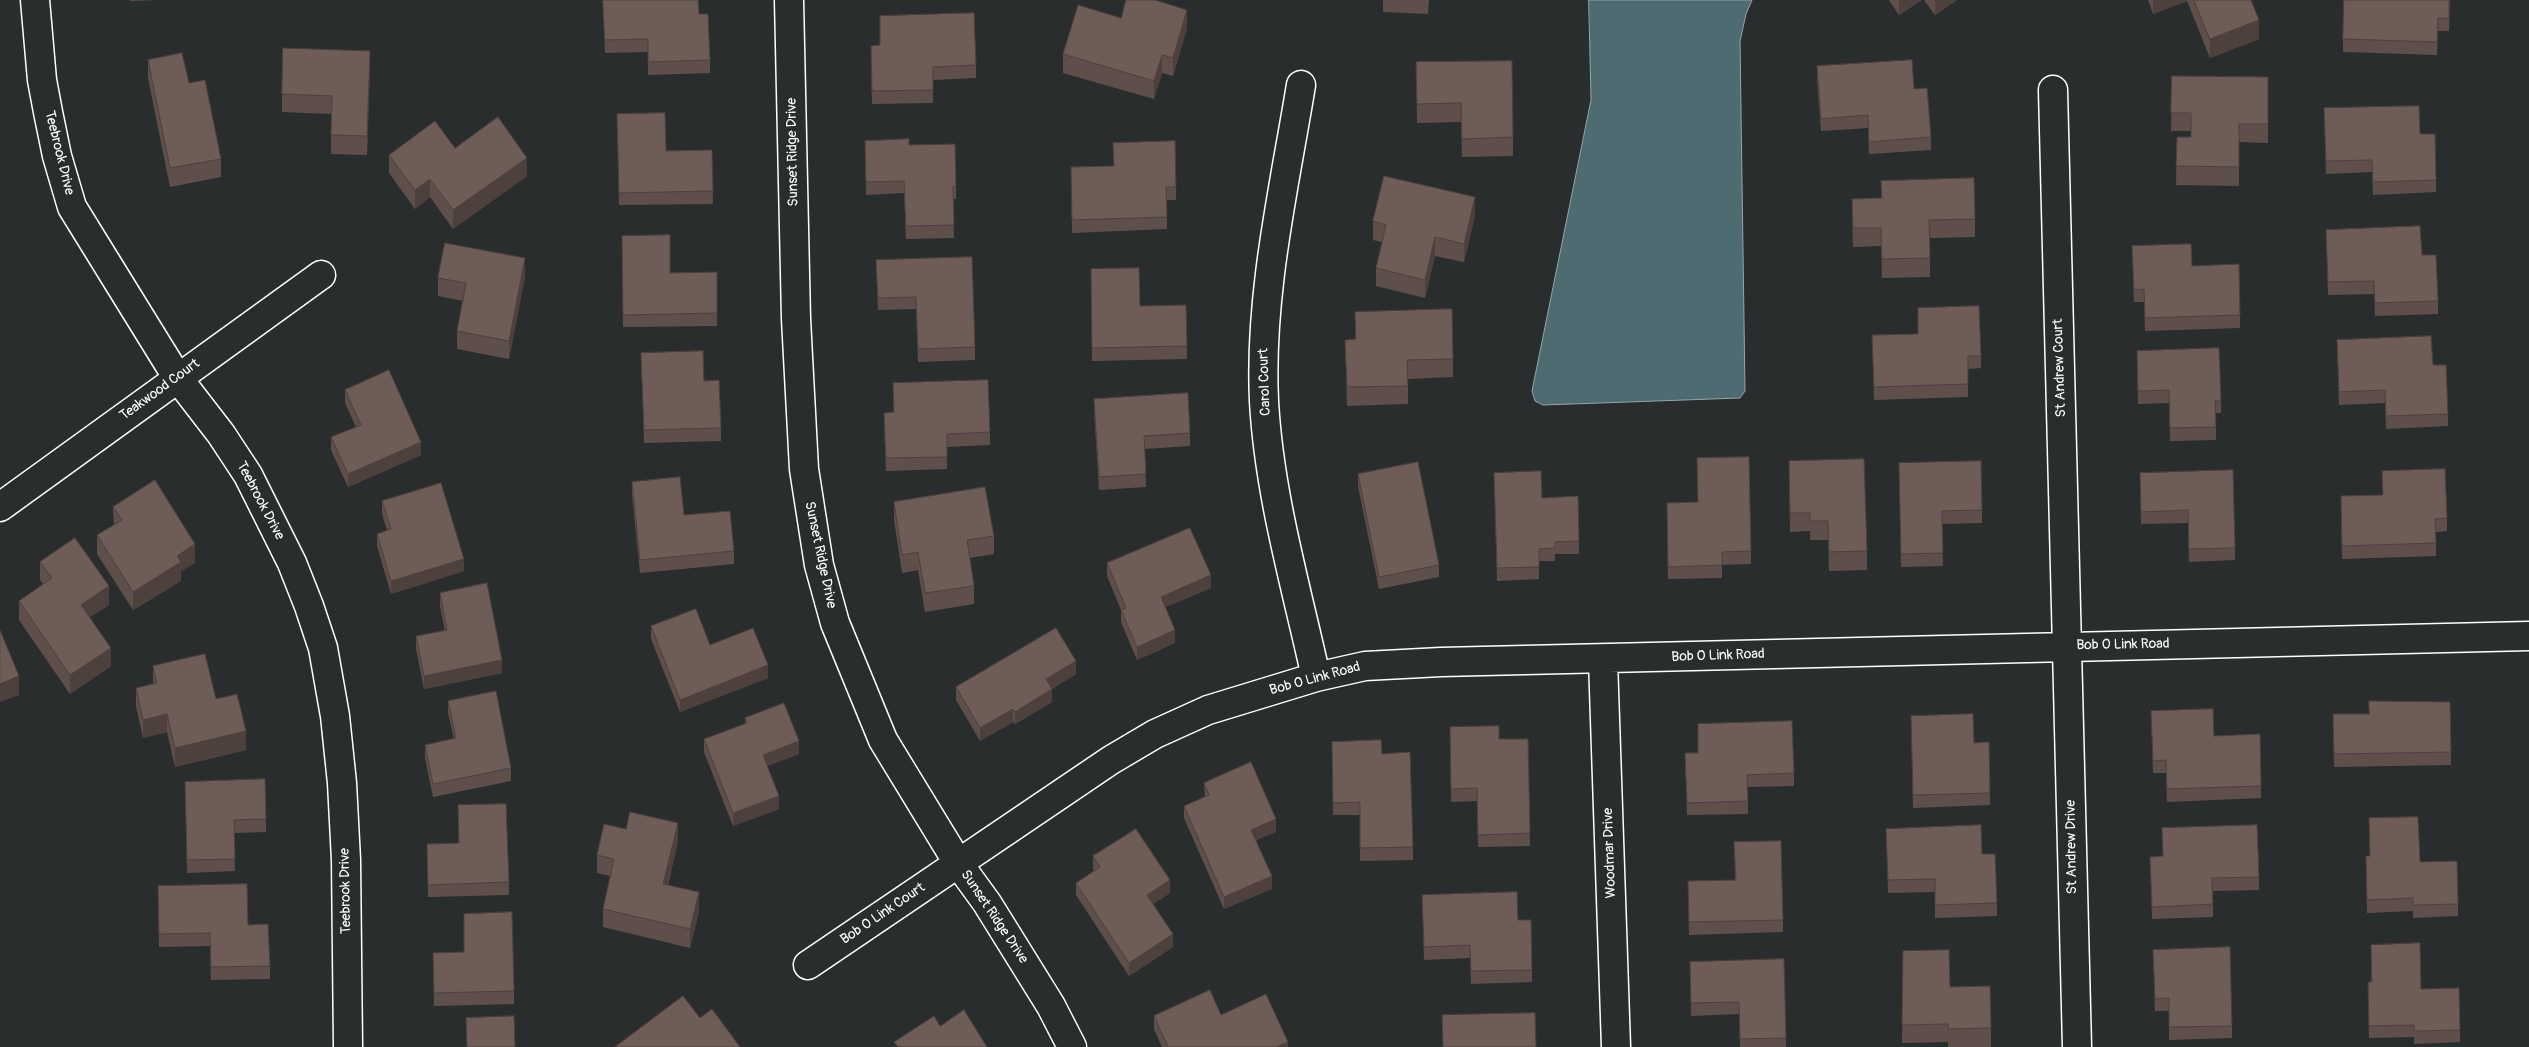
<!DOCTYPE html>
<html>
<head>
<meta charset="utf-8">
<style>
	body { margin:0 }
	canvas { display:block; background:#2a2d2e }
</style>
</head>
<body>
<canvas width="2529" height="1047"></canvas>
<script>
const c = document.querySelector('canvas').getContext('2d');
c.lineJoin = 'round';
function paint(path, color) {
  c.fillStyle = color;
  c.fill(path, 'evenodd');
}
function strokePath(path, color, width, dash) {
  c.strokeStyle = color;
  c.lineWidth = width;
  c.lineCap = dash ? 'butt' : 'round';
  c.setLineDash(dash || []);
  c.stroke(path);
}
function write(font, color, halo, rows, align = 'center') {
  c.font = font + ' Pangolin,sans-serif';
  c.lineWidth = 4;
  c.setLineDash([]);
  c.textBaseline = 'middle';
  c.strokeStyle = halo;
  c.fillStyle = color;
  for (const [text, x, y, turn = 0] of rows) {
    c.save();
    c.translate(x, y);
    c.rotate((+turn || 0) * Math.PI / 180);
    c.textAlign = isNaN(turn) ? turn : align;
    if (halo) c.strokeText(text, 0, 0);
    c.fillText(text, 0, 0);
    c.restore();
  }
}
const water = new Path2D(`
	M1589,0h163l-6,14 -6,27 5,350 -5,7 -197,7 -8,-4 -3,-10 59,-291z`);
paint(water, '#4d6b70');
strokePath(water, '#94a6a9', 1);
const minor = new Path2D(`
	M35,0l7,80 6,32 9,44 15,51 105,170 44,57 27,41 44,88 17,43 14,42 12,68 7,67 4,77 2,187
	M789,0l7,319 8,150 15,96 16,58 48,117 75,123 29,40 64,103 21,41
	M1301,85c-17,104 -42,210 -37,316 5,93 32,185 52,276
	M2053,90l24,957
	M0,507l321,-232
	M1603,660l13,387
	M808,965l303,-205 44,-26 53,-24 108,-33 49,-11 76,-4 1088,-26`);
strokePath(minor, '#fff', 31);
strokePath(minor, '#2a2d2e', 28);
paint(new Path2D(`
	M130,0h27l-27,1z
	M603,0h95l1,14 11,46v13l-62,2v-23l-43,1z
	M1383,0h46l-1,14 -45,-2z
	M1889,0h33l-23,15z
	M1924,0h33l-22,15z
	M2148,0h103l8,39 -49,19 -23,-57 -34,13z
	M2450,0l-1,31h-11l-1,24 -94,-3v-13z
	M1121,18l66,10 -14,48 -11,-3 -8,26 -91,-26v-19z
	M871,58l105,7v13l-43,2v23l-61,1z
	M148,60l41,23 32,76v18l-51,10 -22,-109z
	M1416,62l97,75v19l-51,1 -1,-35 -44,1z
	M1817,66l97,23 17,48v13l-62,4 -1,-26 -47,3 -4,-52z
	M370,70l-3,85 -36,-1v-40l-49,-2v-18z
	M2172,76l96,1v66l-29,-1v44l-63,-1 1,-48h14v-6h-20z
	M2324,108l112,72v12l-63,3 -1,-23 -46,2z
	M617,114l49,37 46,-1 1,54 -94,1z
	M865,141l44,4 47,41v13h-3l1,39 -48,1 -2,-46 -38,2z
	M1113,143l63,44v13h-9v29l-95,4 -1,-66 43,-1z
	M455,148l72,28 -74,53 -23,-32 -15,12 -26,-36v-18z
	M1881,181l94,38v18l-45,1v39l-48,1 -1,-32 -28,1 -1,-30v-18l29,-1z
	M1475,216l-11,46 -29,-6 -10,42 -49,-12v-18l6,-26 -9,-2v-19z
	M2326,230l96,25 16,46v13l-63,2 -1,-22 -46,1z
	M622,236l48,37 47,-1v54l-94,1z
	M2132,246l108,69v13l-95,3 -1,-29h-10z
	M876,260l99,87v13l-57,2 -2,-53 -38,1z
	M1091,269l49,37 47,40v13l-95,2z
	M525,276l-16,83 -52,-10v-18l6,-30 -25,-5v-18z
	M1355,312l98,47v18l-45,2v25l-61,2 -2,-66h10z
	M1872,335l109,21v12l-13,1v28l-94,3z
	M2337,340l111,74v12l-62,3 -1,-26 -46,2z
	M2137,351l84,50v12h-5v27l-46,1 -1,-38 -31,1z
	M641,353l63,28 17,47v13l-77,2z
	M345,390l76,65 -73,32 -17,-37v-13l25,-10 -11,-24z
	M1094,399l96,34v13l-45,3 1,38 -47,3 -5,-79z
	M884,425l106,7v13l-43,2v22l-61,2z
	M1789,461l78,90v19l-38,1 -1,-31h-18v-9l-20,1z
	M1494,473l48,25 37,43v13h-24v7h-16v18l-42,2z
	M2140,473l95,75v12l-46,2 -1,-39 -47,1z
	M1358,474l81,91v12l-60,12 -21,-103z
	M1899,476l83,34v13l-40,1 1,42 -42,1z
	M632,482l52,33 50,36v13l-94,9 -8,-78z
	M382,501l82,70 -73,23 -14,-48v-12l10,-4 -5,-16z
	M894,502l100,34v18l-24,4 4,28v18l-49,8 -7,-42 -16,3 -8,-53z
	M113,507l82,56 -14,8v10l-48,29 -36,-56v-19l17,-10z
	M2341,509l106,9v13l-11,1v24l-94,3z
	M1667,516l84,35v13l-29,1v13l-54,1z
	M40,562l69,43 -19,12 21,49 -41,28 -51,-74v-19l24,-17 -3,-4z
	M1107,563l104,25 -46,19 10,36 -38,17 -16,-38v-12l-14,-34z
	M440,593l62,80 -78,16 -8,-40v-13l29,-5 -5,-25z
	M651,626l59,19 58,33 -88,34 -29,-73z
	M153,666l63,33 30,51 -71,17 -8,-35 -24,6 -7,-32v-18l17,-4z
	M1076,674l-24,15v13l-37,22 -2,-2 -33,19 -24,-41v-13z
	M448,701l63,67v13l-78,16 -8,-39v-13l29,-6 -6,-26z
	M2369,701l82,51v13l-117,2 -1,-53h36z
	M2151,711l63,25 47,50v12l-94,4 -1,-29h-13z
	M745,718l54,36 -32,12 12,43 -46,17 -29,-74v-13l41,-15z
	M1450,727l49,12h29l2,107 -52,1 -1,-46 -26,1z
	M1911,729l63,14 15,-1 1,63 -77,3z
	M1332,742l50,12 31,93v13l-53,1v-46h-27z
	M1685,753l109,20v13l-46,1v27l-61,1z
	M185,782l81,37v13l-32,1 1,38 -48,2z
	M1204,783l72,49 -20,8 16,49 -48,20 -40,-91v-12l21,-9z
	M458,805l51,77v13l-81,2 -1,-53 32,-1z
	M2369,818l51,44 38,42v12l-45,2v-7l-46,2 -1,-44 4,-13z
	M1886,829l96,25 15,49v13l-62,2v-26l-47,1z
	M678,841l-10,44 31,26 -9,37 -87,-21v-18l7,-33 -13,-3v-18z
	M1734,842l49,78v12l-94,3 -1,-54 47,-1z
	M1093,856l77,37 -17,11 20,43 -44,29 -53,-81v-12l18,-12 -1,-2z
	M2150,857l109,20v13l-46,1v26l-61,2z
	M1422,895l96,25 14,50v12l-61,2 -1,-26 -46,2z
	M158,899l90,26 22,41v13l-59,1 -1,-34 -51,1z
	M2371,945l50,44 39,41v12l-46,2v-7l-45,1 -1,-43 3,-13z
	M2153,950l79,76v12l-63,2v-29h-14z
	M1903,951l47,36 41,41v19h-43v-5l-46,1z
	M433,953l81,38v13l-80,2z
	M1784,959l2,88h-46l-1,-33 -48,2 -1,-54z
	M1221,1015l67,32h-126l-8,-18v-13z`), '#5f4f4b');
paint(new Path2D(`
	M1899,0h23l-23,15z
	M1935,0h22l-22,15z
	M2153,0h34v1l-34,13z
	M1187,10v18l-14,48v-18z
	M2259,20v19l-49,19v-19z
	M370,51v19l-3,85v-19z
	M1162,55v18l-8,26v-18z
	M527,158v18l-74,53v-19z
	M430,179v18l-15,12v-19z
	M1475,197v19l-11,46v-18z
	M1435,237v19l-10,42v-18z
	M525,258v18l-16,83v-18z
	M421,442v13l-73,32v-13z
	M195,544v19l-14,8v10l-48,29v-18l44,-36z
	M464,559v12l-73,23v-13z
	M1211,575v13l-50,21v-12z
	M109,586v19l-28,18v-18z
	M1175,630v13l-38,17v-13z
	M111,648v18l-41,28v-19z
	M502,660v13l-78,16v-13z
	M1076,661v13l-30,18v-13z
	M768,665v13l-88,34v-12z
	M19,676v19l-19,7v-18z
	M1052,689v13l-37,22v-12z
	M1013,709v13l-33,19v-13z
	M167,714v18l-24,6v-18z
	M246,731v19l-71,17v-19z
	M799,741v13l-36,13v-12z
	M779,796v13l-46,17v-13z
	M1276,819v13l-25,10v-12z
	M678,823v18l-15,61v-18z
	M1272,876v13l-48,20v-12z
	M1170,880v13l-23,15v-13z
	M699,892v19l-9,37v-19z
	M1173,934v13l-44,29v-13z
	M1288,1042v5h-12z`), '#4d403d');
const building = new Path2D(`
	M603,0h95l1,14h9l2,46 -62,2v-23l-43,1z
	M1126,0h29l32,10 -14,48 -11,-3 -8,26 -91,-27 15,-49 43,13z
	M2194,0h57l8,20 -49,19z
	M2344,0h105v18h-11l-1,24 -94,-3z
	M974,13l2,52 -43,2v23l-61,1 -1,-45 9,-1v-29z
	M283,48l87,3 -3,85 -36,-1 1,-39 -50,-2z
	M182,53l7,30 16,-3 16,79 -51,9 -22,-108z
	M1912,60l2,29 13,-1 4,49 -62,5 -1,-27 -47,4 -4,-53z
	M1512,61l1,76 -51,2 -1,-36 -44,1 -1,-42z
	M2172,76l96,1v47h-29v43l-63,-1 1,-29h14v-24h-20z
	M2419,106l1,28h15l1,46 -63,2 -1,-22 -46,1 -2,-53z
	M665,113l1,38 46,-1 1,41 -94,2 -2,-79z
	M498,117l29,41 -74,52 -23,-31 -15,11 -26,-35 46,-34 20,27z
	M909,139v6l46,-1 1,42 -3,1 1,38 -48,1 -2,-45 -38,1 -1,-41z
	M1175,141l1,46h-10l1,30 -95,3 -1,-53 43,-1 -1,-23z
	M1384,176l91,21 -11,47 -29,-7 -10,43 -49,-12 10,-43 -13,-4z
	M1974,178l1,41 -46,1 1,38 -48,1 -1,-31h-28l-1,-29 30,-1 -1,-17z
	M2420,226l2,29h14l2,46 -63,2 -1,-22 -46,1 -2,-52z
	M670,235v38l47,-1v41l-94,2 -1,-79z
	M445,243l80,15 -16,83 -52,-10 9,-48 -28,-5z
	M2191,244l1,22 47,-2 1,51 -95,3 -1,-29 -10,1 -2,-44z
	M972,257l3,90 -57,2 -2,-52 -38,1 -2,-38z
	M1139,268l1,38 46,-1 1,41 -95,2 -1,-79z
	M1979,306l2,50h-13v28l-94,3 -2,-52 46,-1v-26z
	M1452,309l1,50 -46,1 1,26 -61,1 -2,-47 11,-1 -1,-27z
	M2431,336l2,29h13l2,49 -62,2 -1,-26 -46,2 -2,-52z
	M2219,348l2,53h-6l1,26 -46,1 -1,-38 -31,1 -1,-40z
	M703,351l1,30 15,-1 2,48 -77,2 -3,-77z
	M389,370l32,72 -73,32 -17,-37 30,-12 -16,-35z
	M988,380l2,52 -43,2v23l-61,1 -2,-45 10,-1 -1,-29z
	M1188,393l2,40 -46,3 2,38 -47,3 -5,-78z
	M1749,457l2,94 -29,1v13l-54,2 -1,-64 31,-1 -1,-44z
	M1864,459l3,92 -38,1 -1,-31h-18v-8h-20l-1,-52z
	M1981,461l1,49 -40,1 1,42 -42,1 -2,-91z
	M1418,462l21,103 -60,12 -21,-103z
	M2445,469l2,49 -12,1 1,24 -94,3 -1,-50 42,-1 -1,-24z
	M2233,470l2,78 -46,1 -1,-39 -47,2 -1,-39z
	M1541,471l1,27 36,-2 1,45 -24,1v6l-16,1v18l-42,1 -3,-95z
	M680,477l4,38 46,-4 4,40 -94,9 -8,-78z
	M155,480l40,64 -18,12 4,6 -48,30 -36,-57 25,-15 -9,-13z
	M441,483l23,76 -73,22 -14,-47 14,-5 -9,-28z
	M985,487l9,49 -27,4 7,46 -49,7 -7,-41 -16,3 -8,-53z
	M1190,528l21,47 -50,22 14,33 -38,17 -16,-37 5,-2 -19,-45z
	M75,538l34,48 -28,19 30,43 -41,27 -51,-74 33,-23 -12,-16z
	M487,583l15,77 -78,16 -8,-40 31,-6 -7,-37z
	M696,609l14,36 43,-17 15,37 -88,35 -29,-74z
	M1056,628l20,33 -30,18 6,10 -37,23 -2,-3 -33,19 -24,-41z
	M0,630l19,46 -19,8z
	M205,654l11,45 21,-5 9,37 -71,17 -8,-34 -24,6 -7,-32 21,-5 -4,-17z
	M496,691l15,77 -78,16 -8,-39 31,-7 -8,-37z
	M2369,701l81,1 1,50 -117,2 -1,-40h36z
	M784,703l15,38 -36,14 16,41 -46,17 -29,-74 43,-16 -2,-5z
	M2213,709l1,27 46,-2 1,52 -94,3 -1,-29 -13,1 -2,-50z
	M1973,714l1,29 15,-1 1,51 -77,2 -2,-79z
	M1792,721l2,52 -47,2 1,26 -61,2 -2,-50h13v-29z
	M1499,726v13h29l2,94 -52,2 -1,-47 -26,1 -1,-62z
	M1381,740l1,14 28,-2 3,95 -53,1v-46l-27,1 -1,-61z
	M1251,762l25,57 -25,11 21,46 -48,21 -40,-91 25,-11 -5,-12z
	M265,779l1,40 -32,1 1,39 -48,1 -2,-78z
	M506,804l3,78 -81,3 -1,-41 32,-1 -1,-38z
	M630,812l48,11 -15,61 36,8 -9,37 -87,-20 11,-50 -17,-4 7,-31 22,5z
	M2418,817l2,45 37,-1 1,43 -45,1v-7l-46,2 -1,-44h4l-1,-38z
	M1981,825l1,29h13l2,49 -62,2v-26l-47,1 -2,-51z
	M2257,825l2,52 -47,1 1,26 -61,3 -2,-50 13,-1 -1,-28z
	M1136,829l34,51 -23,15 26,39 -44,29 -53,-80 24,-16 -7,-11z
	M1781,841l2,79 -94,2 -1,-41 48,-1 -2,-38z
	M247,884l1,41 20,-1 2,42 -59,1 -1,-34 -51,1 -1,-48z
	M1517,892l1,28h13l1,50 -61,1 -1,-26 -46,2 -2,-52z
	M512,912l2,79 -80,2 -1,-40 31,-1v-38z
	M2420,943l1,46 38,-1 1,42 -46,1v-6l-45,1 -1,-44h4l-1,-37z
	M2230,947l2,79 -63,1v-29l-14,1 -2,-49z
	M1949,950l1,37 40,-1 1,42 -43,1v-5l-46,1 1,-74z
	M1784,959l2,79 -46,1 -1,-37 -48,1 -1,-41z
	M1210,990l11,25 45,-21 22,48 -12,5h-108l-14,-31z
	M683,996l17,22 12,-9 28,38h-125z
	M964,1010l23,37h-89l-4,-5 40,-26 6,10z
	M1535,1013l1,34h-93l-1,-32z
	M514,1016l1,31h-48l-1,-29z`);
paint(building, '#6e5c57');
strokePath(building, '#4d403d', 1);
write('14px', '#fff', '#2a2d2e', [
	["Sunset Ridge Drive",793,152,-91],
	["Teebrook Drive",59,153,76],
	["St Andrew Court",2060,368,-92],
	["Carol Court",1265,382,-92],
	["Teakwood Court",160,390,-36],
	["Teebrook Drive",260,501,62],
	["Sunset Ridge Drive",820,555,78],
	["Bob O Link Road",2123,645,-1],
	["Bob O Link Road",1718,656,-2],
	["Bob O Link Road",1315,679,-15],
	["St Andrew Drive",2072,847,-91],
	["Woodmar Drive",1610,853,-92],
	["Teebrook Drive",346,891,-91],
	["Bob O Link Court",883,914,-34],
	["Sunset Ridge Drive",994,917,56]
]);
</script>
</body>
</html>
